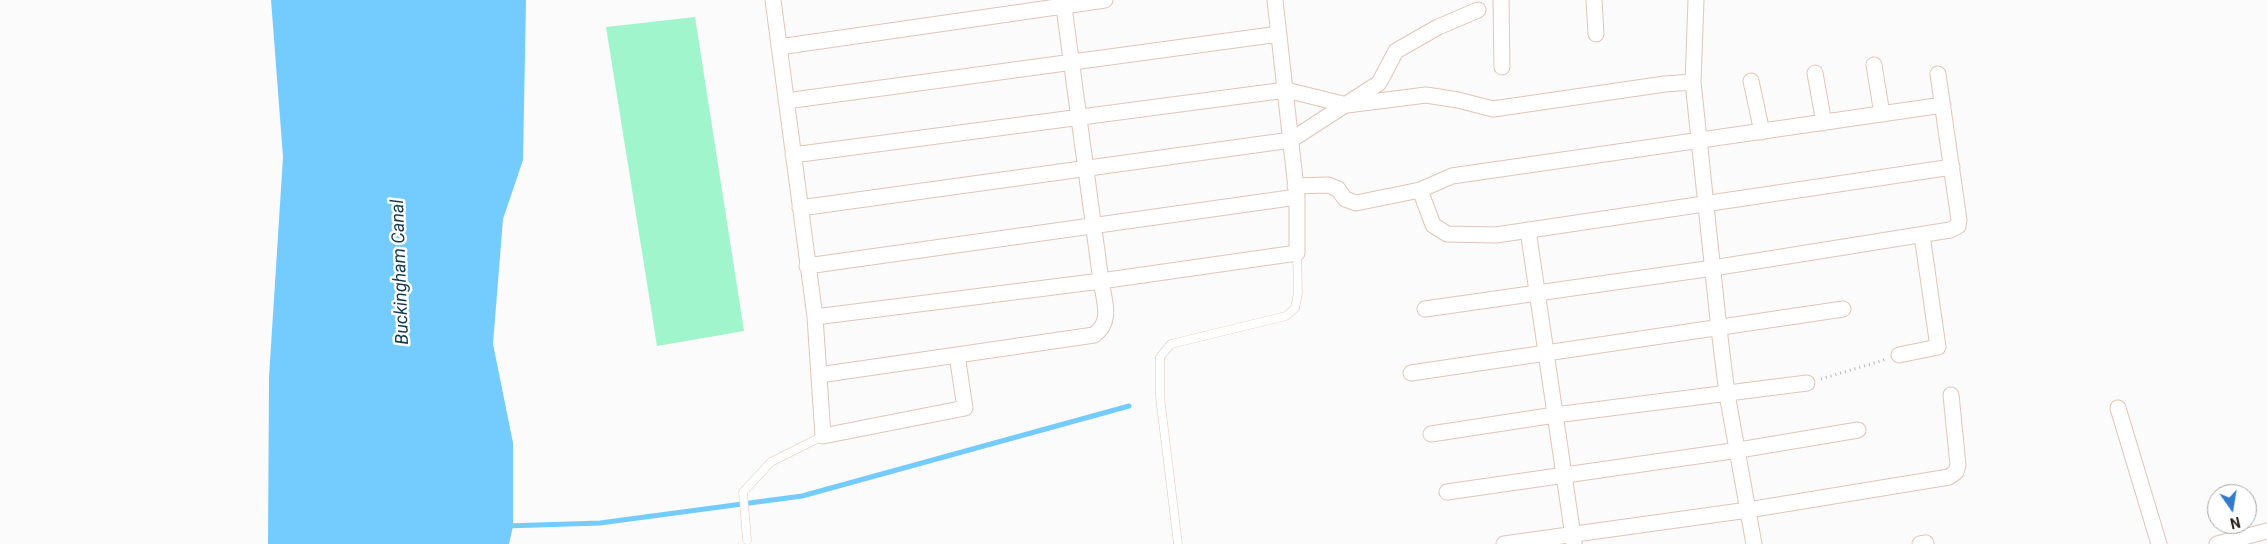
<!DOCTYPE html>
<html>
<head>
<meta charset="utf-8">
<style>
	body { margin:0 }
	#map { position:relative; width:2267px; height:544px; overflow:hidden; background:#fbfbfb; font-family:Roboto,sans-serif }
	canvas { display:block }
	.north { position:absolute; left:2207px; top:484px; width:50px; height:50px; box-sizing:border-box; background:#fff; border:1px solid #aba6a4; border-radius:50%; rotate:167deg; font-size:14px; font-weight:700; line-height:20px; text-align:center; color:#2c211c }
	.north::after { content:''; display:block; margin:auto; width:18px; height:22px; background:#307bcc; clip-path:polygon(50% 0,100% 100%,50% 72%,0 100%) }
</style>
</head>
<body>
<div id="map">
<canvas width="2267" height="544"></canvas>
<div class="north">N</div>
</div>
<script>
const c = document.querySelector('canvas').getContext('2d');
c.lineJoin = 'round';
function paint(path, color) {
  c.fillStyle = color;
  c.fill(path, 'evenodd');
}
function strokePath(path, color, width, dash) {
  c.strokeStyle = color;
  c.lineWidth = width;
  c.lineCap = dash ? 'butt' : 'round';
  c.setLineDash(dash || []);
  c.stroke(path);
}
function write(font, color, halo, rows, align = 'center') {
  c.font = font + ' Roboto,sans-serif';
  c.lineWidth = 5;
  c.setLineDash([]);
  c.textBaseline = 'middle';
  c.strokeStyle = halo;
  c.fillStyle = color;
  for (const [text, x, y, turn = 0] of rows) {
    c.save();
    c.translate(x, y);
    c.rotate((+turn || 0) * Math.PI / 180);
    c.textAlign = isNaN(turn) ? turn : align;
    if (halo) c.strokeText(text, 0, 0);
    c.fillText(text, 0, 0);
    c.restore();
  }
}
paint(new Path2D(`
	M695,17l49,314 -87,15 -51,-319z`), '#a1f5cc');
paint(new Path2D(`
	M271,0h255l-3,160 -20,59 -10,125 20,99v83l-4,18h-241l1,-167 14,-220z`), '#74ccfe');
strokePath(new Path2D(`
	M506,526l94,-3 202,-27 327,-90`), '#74ccfe', 5);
const service = new Path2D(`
	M747,540l-4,-48 28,-30 52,-26
	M1178,544l-18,-147v-40l11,-13 115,-28 9,-8 3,-15 -1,-40`);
const minor = new Path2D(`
	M773,0l42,317 8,119 142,-28 -8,-53 137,-20c19,-13 10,-34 7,-54l196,-28v-56l-22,-197
	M1501,0l1,67
	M1594,0l2,34
	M1696,0l-3,82 26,247 8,65 27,150
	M779,47l326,-47
	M1874,65l8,49
	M1815,73l9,50
	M1751,81l11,51
	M786,101l493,-67
	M793,155l493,-65 61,15 79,-10 32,5 35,9 172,-25 28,-2
	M1295,186l33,-1 10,4 7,10 11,4 64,-13 32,-14 491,-71
	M1420,190l13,35 14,9 49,1 456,-68
	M800,208l491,-68 88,-57 17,-32 42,-24 40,-17
	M1528,230l46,313
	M807,266l490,-69
	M1425,309l288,-41 237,-38 8,-4 1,-6 -21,-146
	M815,317l286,-36 -38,-281
	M1899,355l39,-8 -16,-112
	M1411,373l432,-64
	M819,375l138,-20
	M2118,408l41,136
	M1431,434l124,-19 252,-32
	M1447,492l292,-42 119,-20
	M1504,544l244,-34 201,-33 7,-5 2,-7 -7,-70
	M1920,544l6,-1
	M2217,544l50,-13`);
strokePath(service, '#e2c5b8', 9);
strokePath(minor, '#e2c5b8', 17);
strokePath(new Path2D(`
	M1821,379l66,-20`), '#bbb7b6', 3, [1, 4]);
strokePath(service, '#fff', 8);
strokePath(minor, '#fff', 15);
write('italic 18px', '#12394d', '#fff', [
	["Buckingham Canal",401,272,-92]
]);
</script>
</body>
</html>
